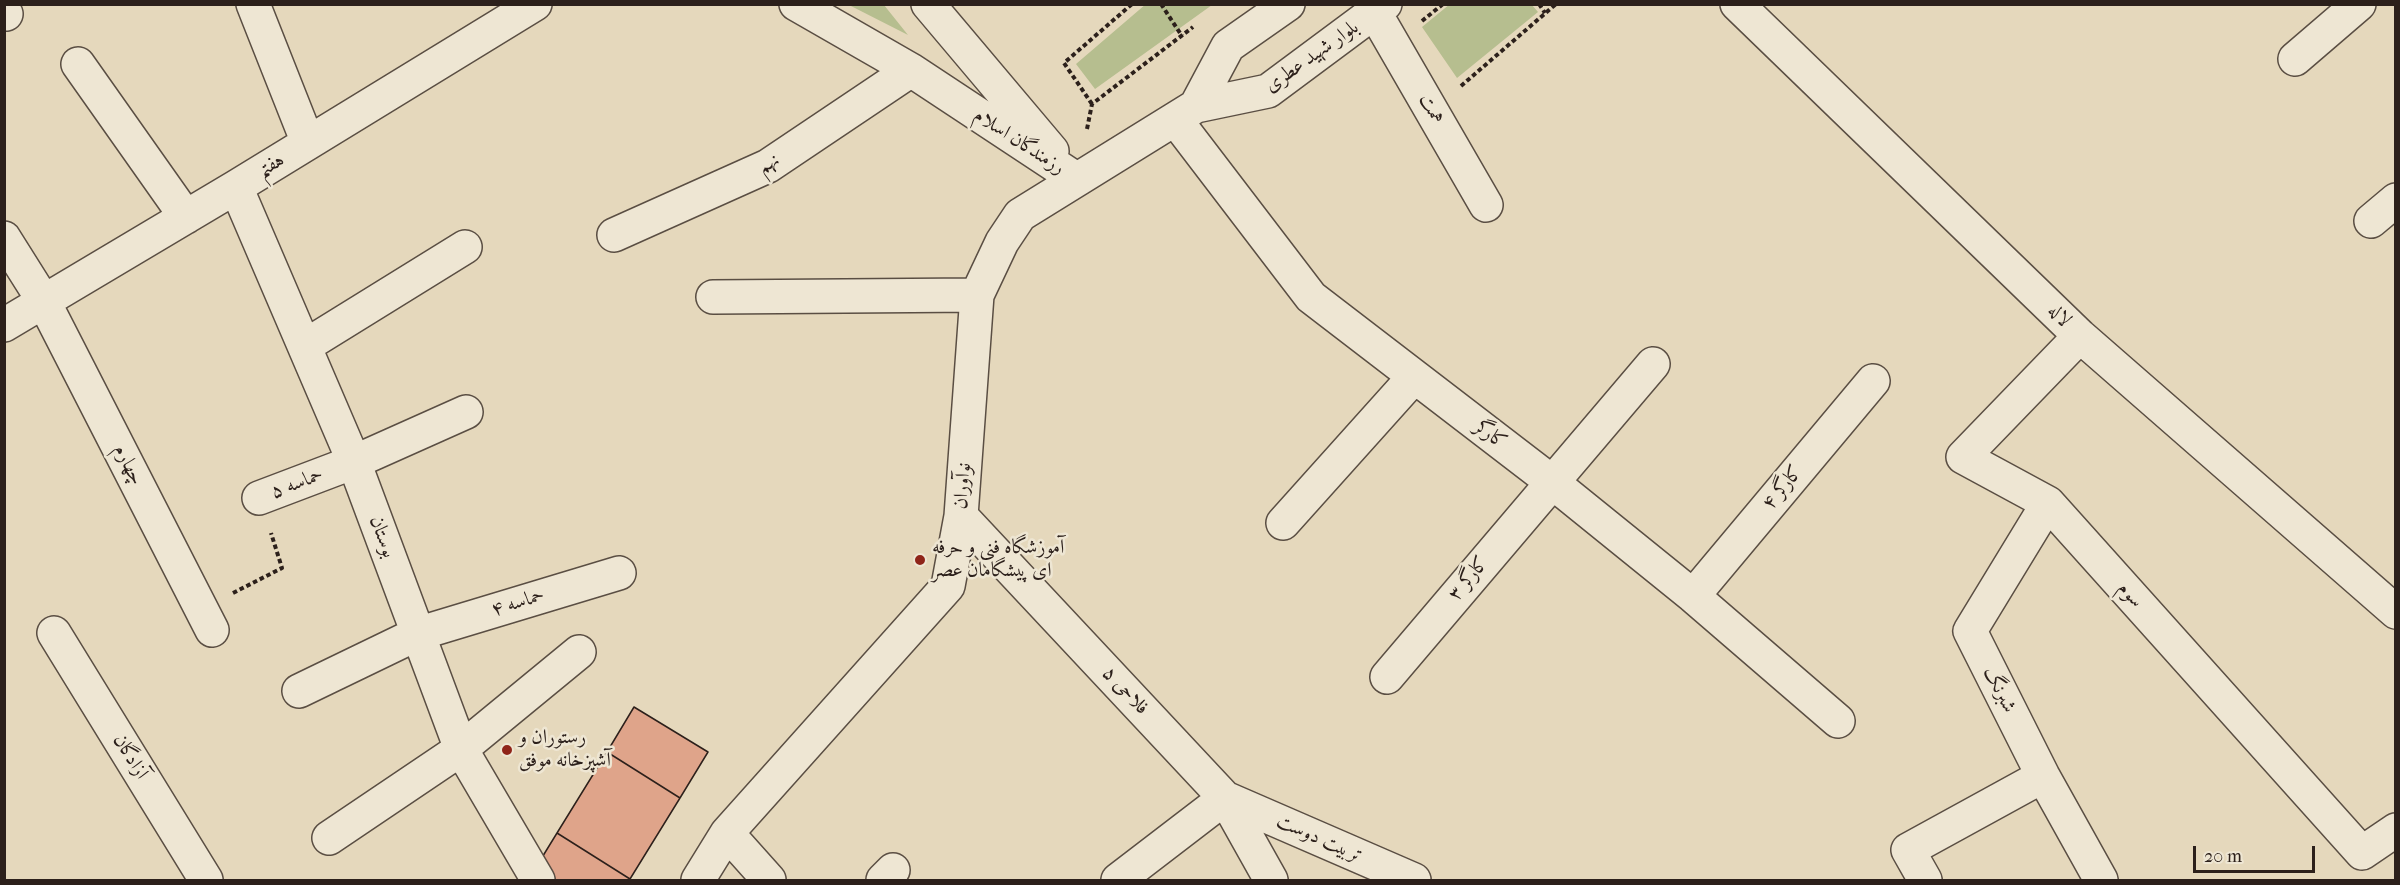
<!DOCTYPE html>
<html>
<head>
<meta charset="utf-8">
<style>
	body { margin:0 }
	#map { position:relative; width:2400px; height:885px; overflow:hidden; background:#e5d8bc; font-family:"IM FELL French Canon",serif }
	canvas { display:block }
	.frame { position:absolute; inset:0; border:6px solid #2c201b; pointer-events:none }
	.scale { position:absolute; left:2193px; top:846px; width:122px; height:27px; box-sizing:border-box; border:3px solid #2c201b; border-top:0; padding-left:8px; font-size:18px; line-height:21px; white-space:nowrap; color:#2c201b; -webkit-text-stroke:4px #eee6d3; paint-order:stroke }
</style>
</head>
<body>
<div id="map">
<canvas width="2400" height="885"></canvas>
<div class="frame"></div>
<div class="scale">20 m</div>
</div>
<script>
const c = document.querySelector('canvas').getContext('2d');
c.lineJoin = 'round';
function paint(path, color) {
  c.fillStyle = color;
  c.fill(path, 'evenodd');
}
function strokePath(path, color, width, dash) {
  c.strokeStyle = color;
  c.lineWidth = width;
  c.lineCap = dash ? 'butt' : 'round';
  c.setLineDash(dash || []);
  c.stroke(path);
}
function write(font, color, halo, rows, align = 'center') {
  c.font = font + ' "IM FELL French Canon",Amiri,serif';
  c.lineWidth = 5;
  c.setLineDash([]);
  c.textBaseline = 'middle';
  c.strokeStyle = halo;
  c.fillStyle = color;
  for (const [text, x, y, turn = 0] of rows) {
    c.save();
    c.translate(x, y);
    c.rotate((+turn || 0) * Math.PI / 180);
    c.textAlign = isNaN(turn) ? turn : align;
    if (halo) c.strokeText(text, 0, 0);
    c.fillText(text, 0, 0);
    c.restore();
  }
}
paint(new Path2D(`
	M1146,4l66,1 -117,84 -19,-25z
	M1450,4l82,1 6,7 -81,66 -35,-51z
	M849,5h35l24,30z`), '#b6be8f');
const building = new Path2D(`
	M634,707l74,45 -28,46 -73,-46z
	M607,752l73,46 -50,81 -73,-46z
	M557,833l73,46 -1,1h-94l-5,-3z`);
paint(building, '#dfa48a');
strokePath(building, '#2c201b', 1.5);
const minor = new Path2D(`
	M253,4l55,139
	M796,4l115,66 165,109
	M928,4l124,147
	M1737,4l343,332 316,276
	M4,11l2,3
	M1375,13l111,192
	M2295,59l64,-55
	M78,64l108,153
	M1196,106l32,-60 60,-42
	M1175,119l136,178 241,185 141,114 145,125
	M236,187l118,275 107,287 77,131
	M2371,221l25,-21
	M614,235l154,-69 143,-96
	M4,238l39,62 169,330
	M713,297l264,-2
	M4,325l232,-138 299,-183
	M2080,336l-117,121 85,46 314,350 34,-23
	M305,346l160,-99
	M259,498l95,-36 112,-50
	M2048,503l-78,128 73,145 58,104
	M961,516l264,282 46,82
	M1283,523l131,-146
	M1693,596l180,-215
	M54,633l152,247
	M1387,677l266,-313
	M299,691l118,-57 202,-61
	M727,833l42,47
	M329,838l132,-89 118,-97
	M698,880l29,-47 221,-247 13,-70 16,-221 25,-53 18,-27 176,-109 72,-15 117,-87
	M883,880l10,-10
	M1118,880l107,-82 189,82
	M1925,880l-17,-30 135,-74`);
strokePath(minor, '#5a4e43', 36);
strokePath(new Path2D(`
	M1161,4l21,32
	M1539,4l6,9
	M1422,21l21,-17
	M1461,86l95,-82
	M1092,104l-28,-41 68,-59
	M1087,129l5,-25 101,-77
	M233,593l49,-25 -11,-35`), '#2c201b', 4, [4.5, 3]);
strokePath(minor, '#eee6d3', 33);
for (const [x, y, r, color] of [
	[920,560,6,"#8f2418"],
	[507,750,6,"#8f2418"]
]) {
  const dot = new Path2D();
  dot.arc(x, y, r, 0, 2 * Math.PI);
  c.fillStyle = color;
  c.fill(dot);
  strokePath(dot, '#eee6d3', 2);
}
write('20px', '#2c201b', '#eee6d3', [
	["بلوار شهید عطری",1312,57,-35],
	["همت",1431,109,60],
	["رزمندگان اسلام",1019,142,33],
	["نهم",769,164,-29],
	["هفتم",271,166,-31],
	["لاله",2059,316,44],
	["کارگر",1490,435,37],
	["چهارم",128,465,63],
	["حماسه ۵",297,484,-21],
	["نوآوران",963,486,-85],
	["کارگر ۴",1783,488,-50],
	["بوستان",382,537,70],
	["کارگر ۳",1469,579,-50],
	["سوم",2130,595,48],
	["حماسه ۴",518,603,-17],
	["شبرنگ",1999,690,63],
	["فلاحی ۵",1125,691,47],
	["آزادگان",130,757,58],
	["تربیت دوست",1319,839,24]
]);
write('20px', '#2c201b', '#eee6d3', [
	["آموزشگاه فنی و حرفه",932,548],
	["ای پیشگامان عصر",932,571],
	["رستوران و",519,738],
	["آشپزخانه موفق",519,761]
], 'left');
</script>
</body>
</html>
